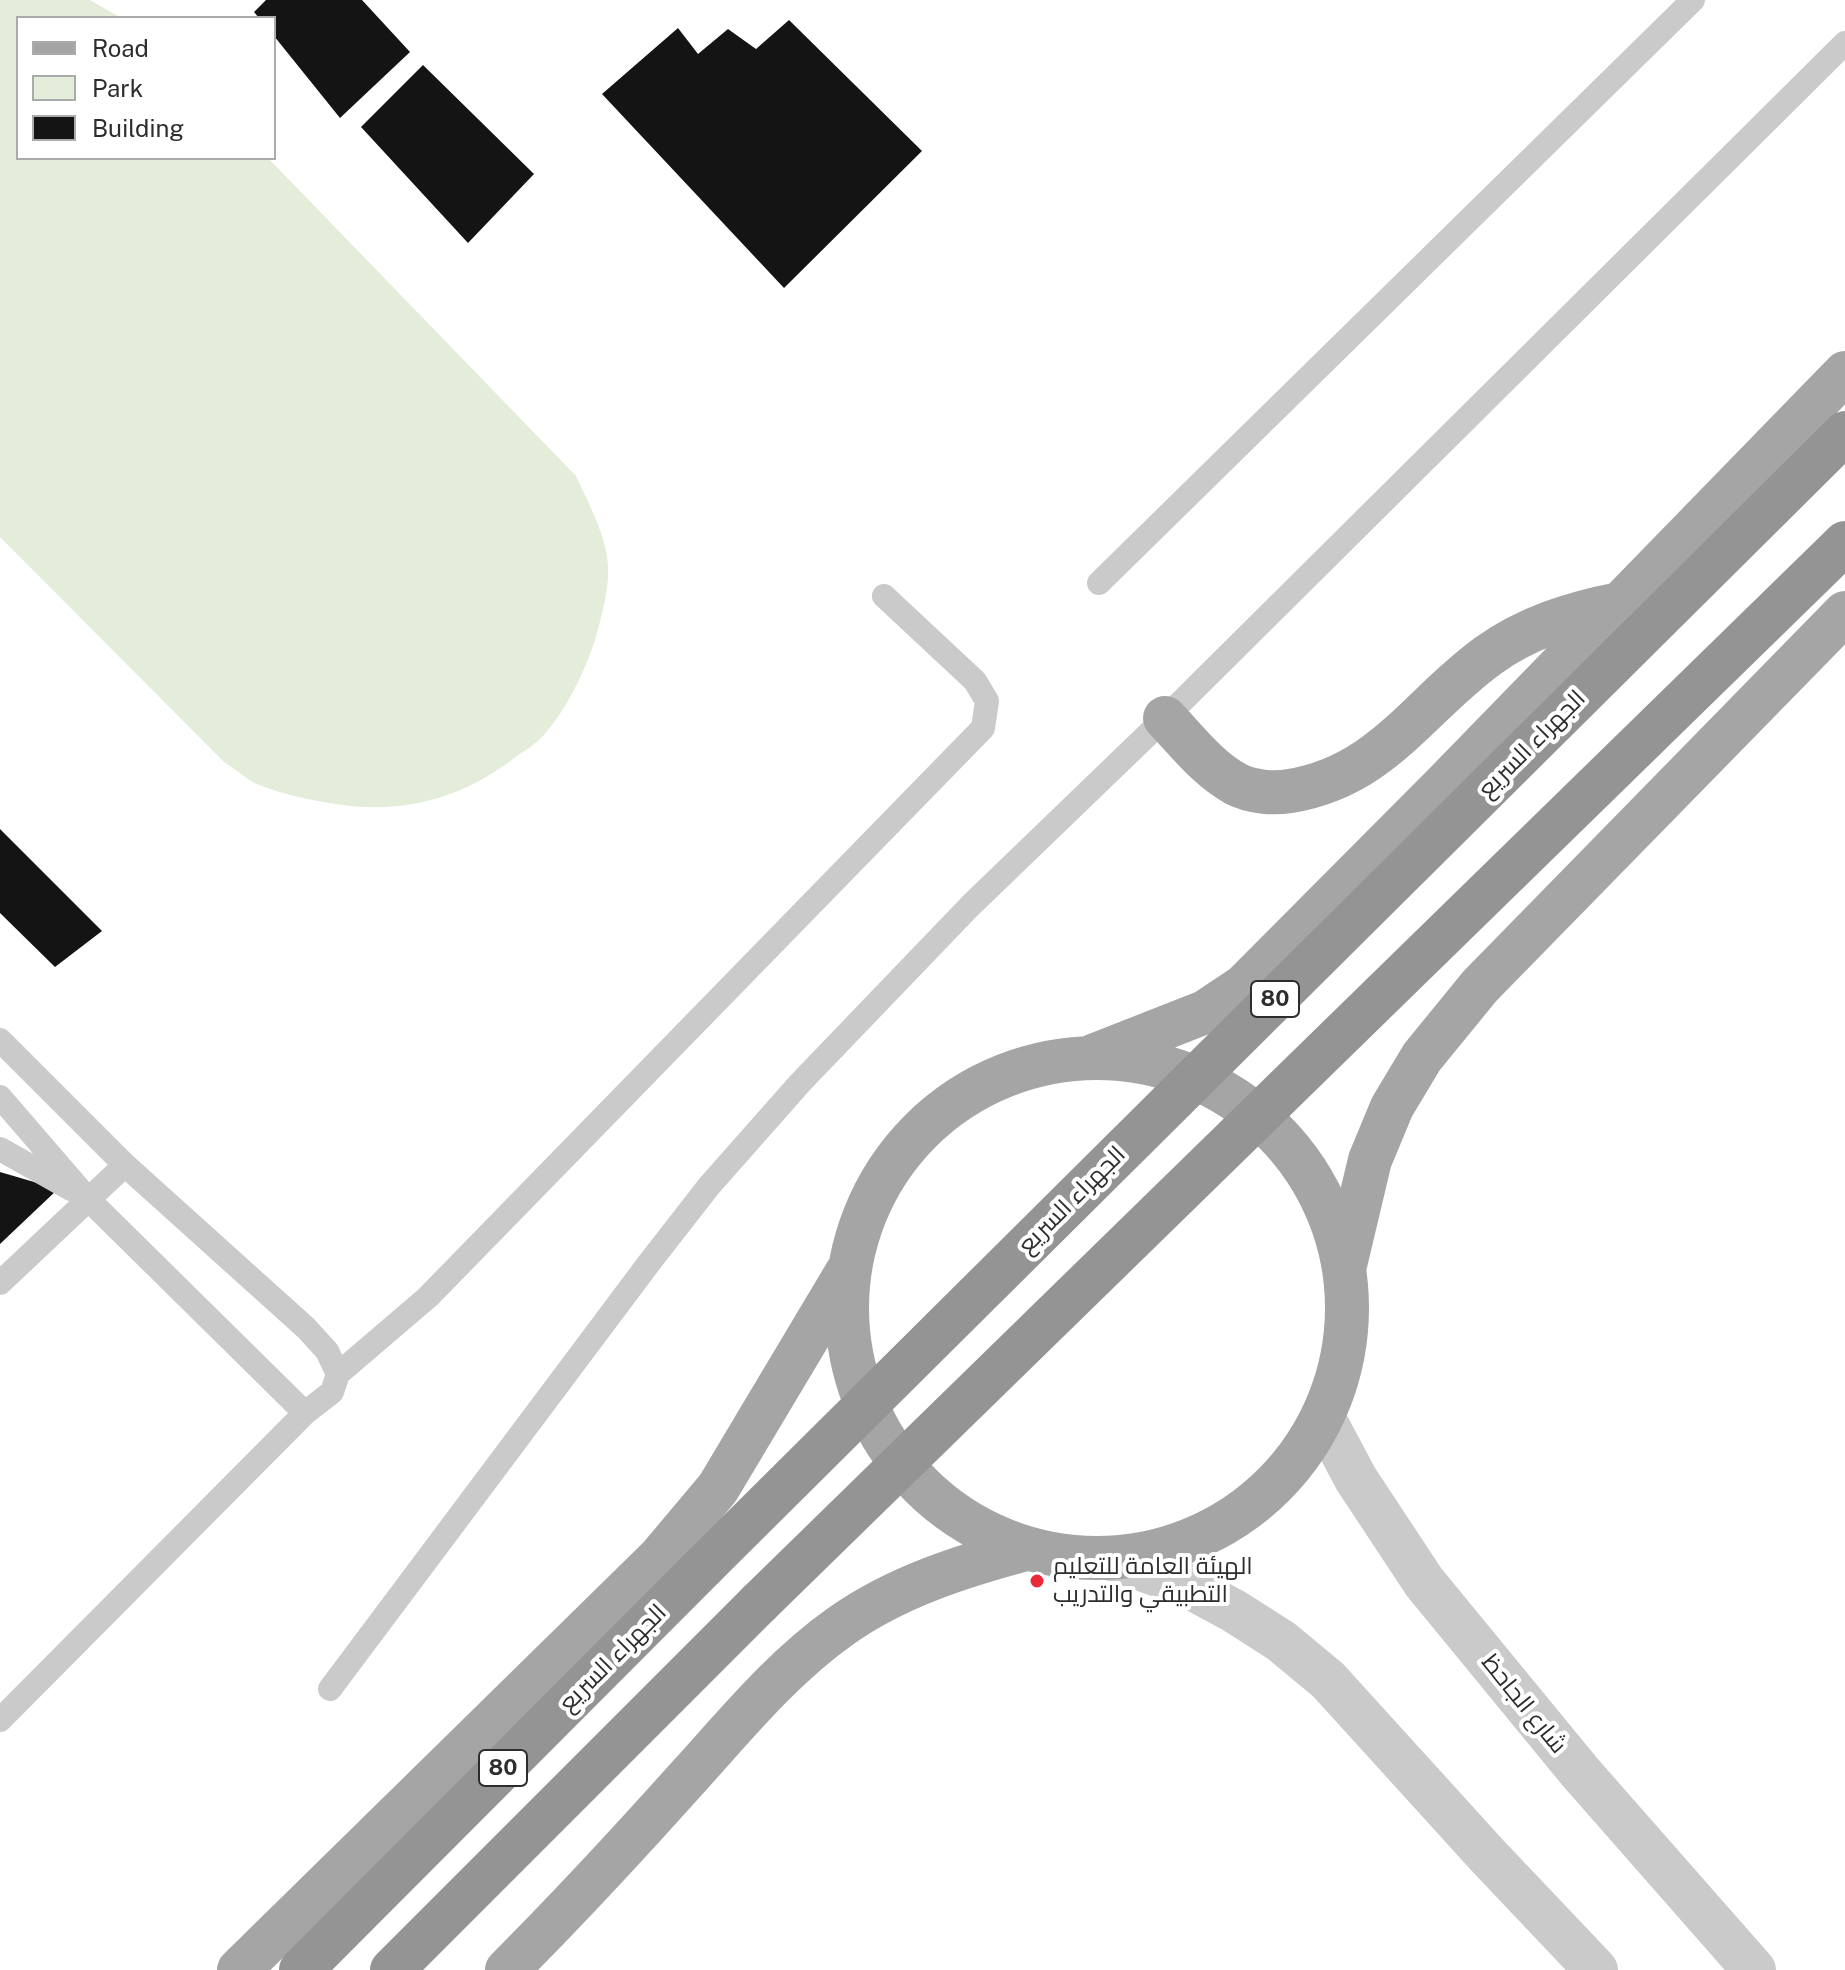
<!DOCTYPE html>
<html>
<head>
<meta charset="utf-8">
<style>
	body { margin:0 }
	#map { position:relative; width:1845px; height:1970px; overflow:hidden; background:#fff; font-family:"Public Sans",sans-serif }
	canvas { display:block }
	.legend { position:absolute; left:16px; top:16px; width:260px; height:144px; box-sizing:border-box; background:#fff; border:2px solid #ababab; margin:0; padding:10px 14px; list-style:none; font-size:24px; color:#2d2d2d }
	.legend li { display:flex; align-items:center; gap:16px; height:40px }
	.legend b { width:40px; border:2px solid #ababab }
</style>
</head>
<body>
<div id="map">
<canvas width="1845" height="1970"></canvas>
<ul class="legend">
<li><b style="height:10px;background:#a5a5a5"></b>Road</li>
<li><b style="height:22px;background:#e4ecda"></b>Park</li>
<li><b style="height:22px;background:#141414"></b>Building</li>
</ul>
</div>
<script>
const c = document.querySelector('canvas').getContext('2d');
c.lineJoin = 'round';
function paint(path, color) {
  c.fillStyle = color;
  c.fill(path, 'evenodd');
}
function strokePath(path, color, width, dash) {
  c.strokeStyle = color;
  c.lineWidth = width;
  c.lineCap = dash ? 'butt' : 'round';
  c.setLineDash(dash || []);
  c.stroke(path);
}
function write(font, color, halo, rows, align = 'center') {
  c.font = font + ' "Public Sans",Cairo,sans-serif';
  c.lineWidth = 8;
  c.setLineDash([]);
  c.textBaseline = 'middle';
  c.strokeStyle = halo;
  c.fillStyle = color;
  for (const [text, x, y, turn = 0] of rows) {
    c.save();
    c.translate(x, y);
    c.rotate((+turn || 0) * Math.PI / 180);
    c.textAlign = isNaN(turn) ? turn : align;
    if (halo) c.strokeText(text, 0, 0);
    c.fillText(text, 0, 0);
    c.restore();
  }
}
paint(new Path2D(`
	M0,0h90l31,18h-103v140h250l308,318c12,26 32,63 32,92 1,23 -7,50 -13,72 -11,33 -28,69 -52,96 -9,10 -23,17 -34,26 -60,44 -124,54 -196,38 -20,-4 -40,-9 -59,-17 -10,-6 -20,-15 -30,-21l-224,-225z`), '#e4ecda');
paint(new Path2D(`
	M266,0h96l48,52 -70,66 -66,-82v-18h-15l-5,-6z
	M789,20l133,131 -138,137 -182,-194 76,-66 20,26 30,-25 28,20z
	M423,65l111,109 -66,69 -107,-116z
	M0,829l102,102 -47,36 -55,-54z
	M0,1172l58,17 -58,55z`), '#141414');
strokePath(new Path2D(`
	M1099,583l594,-583
	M0,1040l125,125 181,163 21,23 11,23 -6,18 -27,21 -305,307
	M0,1097l88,102 217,214
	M0,1149l71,40
	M0,1283l125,-118
	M338,1374l90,-77 555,-569 4,-27 -12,-20 -91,-85
	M330,1689l319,-426 60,-77 91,-103 170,-177 195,-188 680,-675`), '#cacaca', 24);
strokePath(new Path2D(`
	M1323,1417l33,62 68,103 156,190 174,198
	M1109,1558l75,26 50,27 47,30 47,39 159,175 109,115`), '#cacaca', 44);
strokePath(new Path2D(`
	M1165,718c22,23 43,51 71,66 16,8 37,10 54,7 93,-15 129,-86 199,-136 39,-28 84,-42 130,-51
	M1093,1056l112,-44 39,-26 201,-202 400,-411
	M847 1308a250 250 0 1 1 500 0a250 250 0 1 1-500 0Z
	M1345,1265l25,-105 22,-53 30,-50 58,-71 365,-373
	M239,1970l421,-413 58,-69 129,-216
	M507,1970c63,-63 123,-128 183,-195 48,-53 93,-108 151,-149 55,-39 121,-60 185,-77`), '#a5a5a5', 44);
strokePath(new Path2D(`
	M301,1970l403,-404
	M392,1970l367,-367`), '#949494', 44);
strokePath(new Path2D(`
	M704,1566l1141,-1133
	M759,1603l1086,-1060`), '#949494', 44);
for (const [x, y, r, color] of [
	[1037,1581,8,"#ea2a3b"]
]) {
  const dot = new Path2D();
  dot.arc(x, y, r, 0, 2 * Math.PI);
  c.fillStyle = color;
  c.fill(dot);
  strokePath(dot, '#fff', 3);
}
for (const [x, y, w] of [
	[1275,999,48],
	[503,1768,48]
]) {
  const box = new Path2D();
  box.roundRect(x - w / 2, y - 18, w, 36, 6);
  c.fillStyle = '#fff';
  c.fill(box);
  strokePath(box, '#2d2d2d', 2);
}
write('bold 22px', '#2d2d2d', null, [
	["80",1275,999],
	["80",503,1768]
]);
write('24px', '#2d2d2d', '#fff', [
	["الجهراء السريع",1532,744,-45],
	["الجهراء السريع",1072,1200,-45],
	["الجهراء السريع",613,1658,-45],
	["شارع الجاحظ",1524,1704,51]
]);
write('24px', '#2d2d2d', '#fff', [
	["الهيئة العامة للتعليم",1053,1567],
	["التطبيقي والتدريب",1053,1595]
], 'left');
</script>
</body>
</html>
